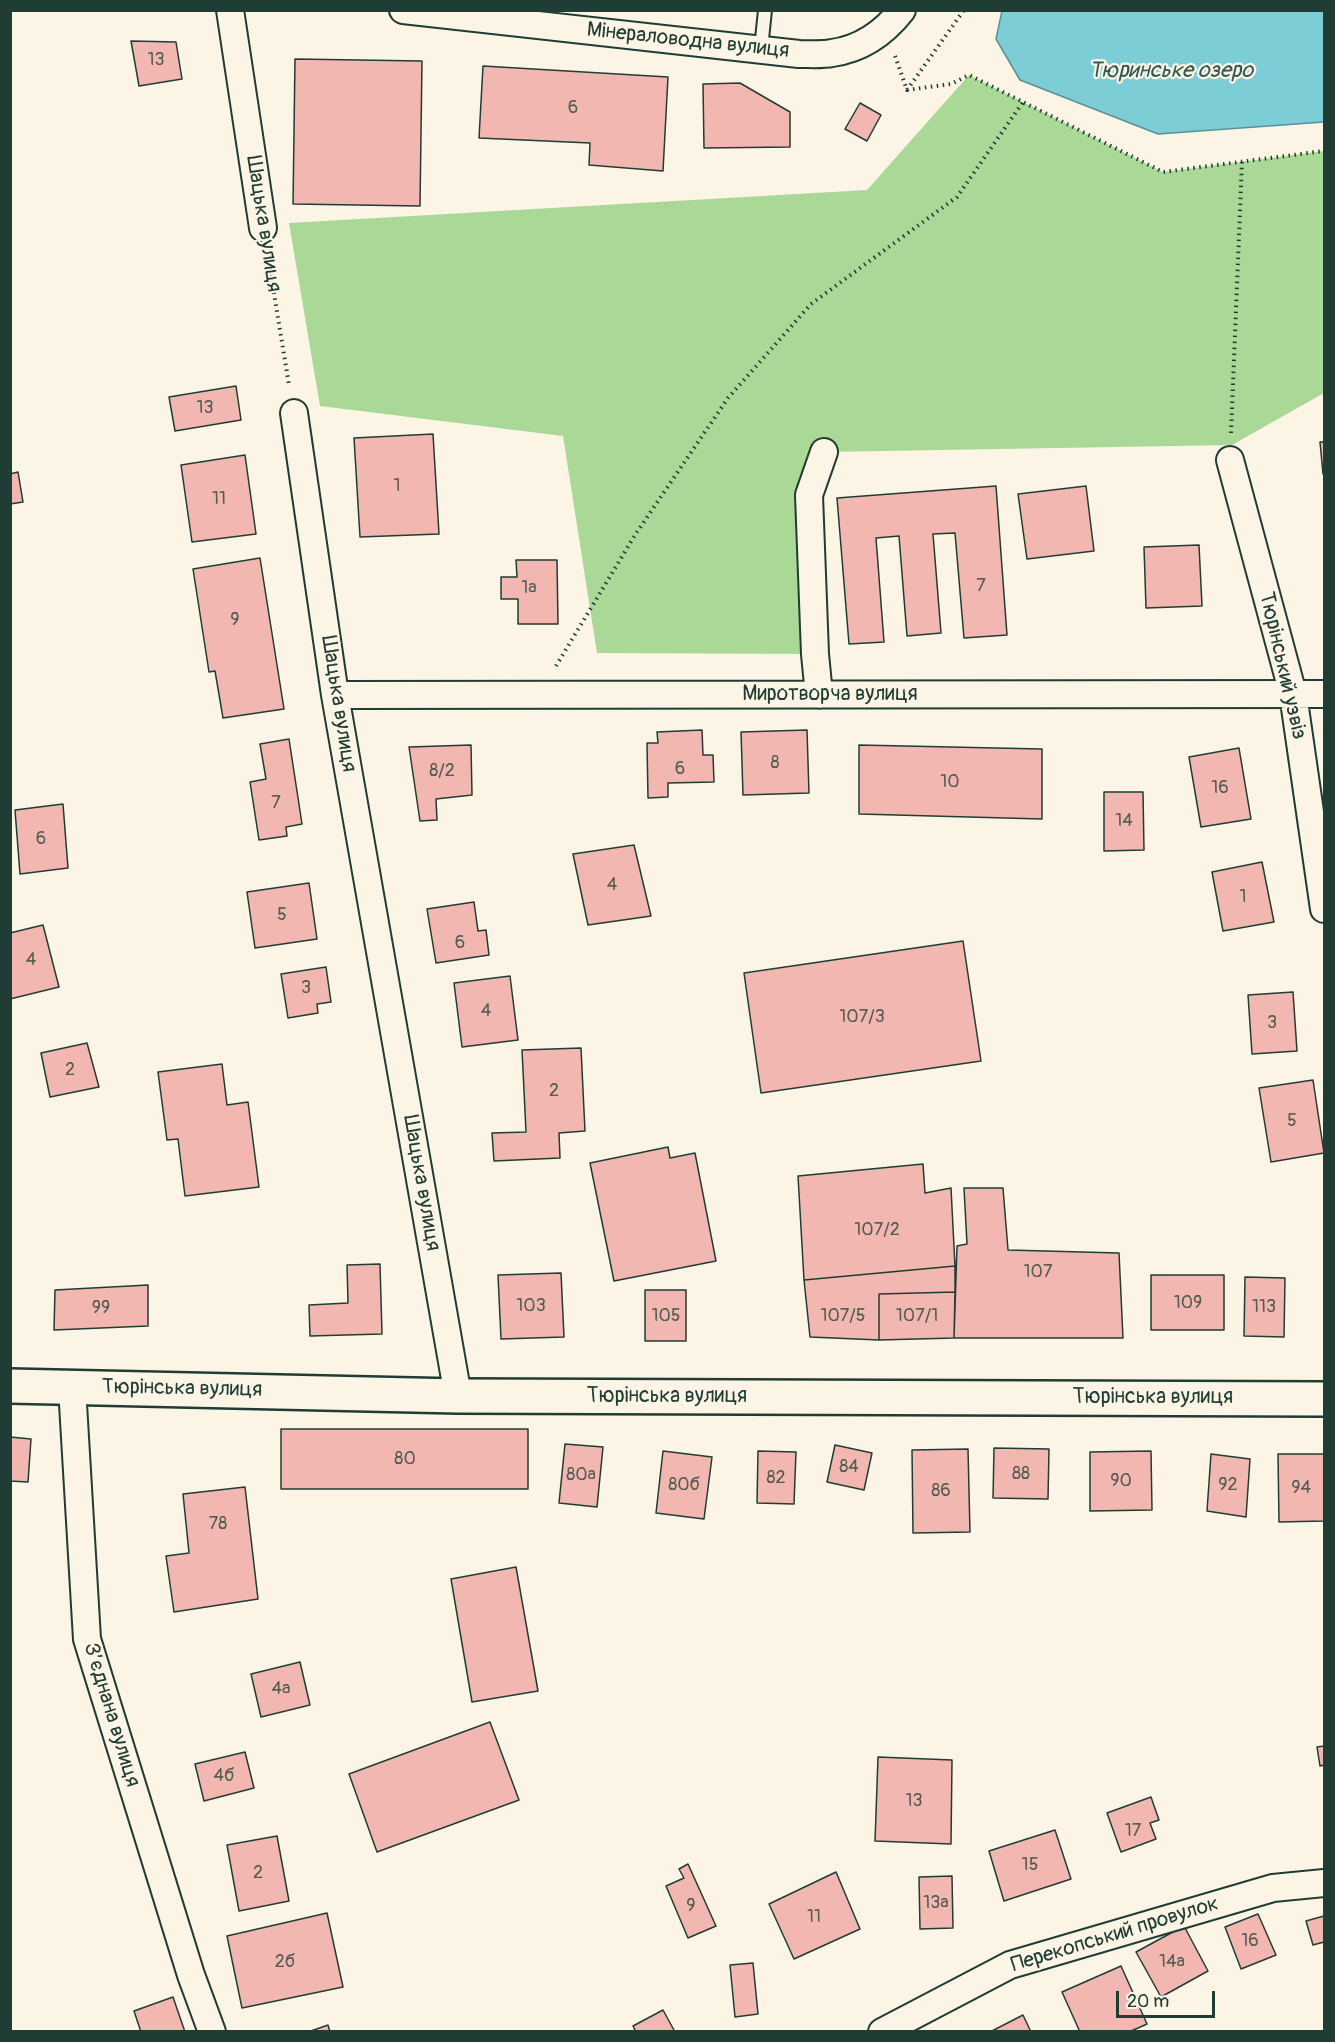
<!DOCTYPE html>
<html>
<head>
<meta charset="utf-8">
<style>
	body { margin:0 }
	#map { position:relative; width:1335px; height:2042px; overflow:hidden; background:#fcf5e5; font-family:Pangolin,sans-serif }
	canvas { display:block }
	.frame { position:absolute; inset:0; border:12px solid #1f3d34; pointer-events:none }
	.scale { position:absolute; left:1116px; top:1991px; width:99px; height:27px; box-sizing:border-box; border:3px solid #1f3d34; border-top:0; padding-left:8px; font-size:18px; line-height:21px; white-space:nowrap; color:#1f3d34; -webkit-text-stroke:4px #fcf5e5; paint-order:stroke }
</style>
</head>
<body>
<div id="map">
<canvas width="1335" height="2042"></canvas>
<div class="frame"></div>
<div class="scale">20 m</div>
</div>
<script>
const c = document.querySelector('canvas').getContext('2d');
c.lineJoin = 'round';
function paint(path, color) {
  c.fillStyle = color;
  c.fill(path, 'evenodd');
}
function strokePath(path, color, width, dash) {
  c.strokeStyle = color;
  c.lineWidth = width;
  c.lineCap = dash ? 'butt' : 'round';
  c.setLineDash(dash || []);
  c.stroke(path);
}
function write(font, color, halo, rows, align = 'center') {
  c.font = font + ' Pangolin,sans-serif';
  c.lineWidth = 4.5;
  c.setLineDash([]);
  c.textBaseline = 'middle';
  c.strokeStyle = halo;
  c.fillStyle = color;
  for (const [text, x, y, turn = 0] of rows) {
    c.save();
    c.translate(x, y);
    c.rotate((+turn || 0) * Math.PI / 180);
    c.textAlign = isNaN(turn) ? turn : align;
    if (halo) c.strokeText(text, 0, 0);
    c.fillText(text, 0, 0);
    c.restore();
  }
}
paint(new Path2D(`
	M969,75l194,97 161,-21v242l-92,52 -408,7 -15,43 6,159 -218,-1 -34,-217 -243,-30 -31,-183 578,-33z`), '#aad897');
const water = new Path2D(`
	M1002,11h322v111l-166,12 -138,-54 -24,-41z`);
paint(water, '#7ccdd6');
strokePath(water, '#579395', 1.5);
const building = new Path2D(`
	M131,41l45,1 6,37 -43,7z
	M295,59l127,2 -2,145 -127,-2z
	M483,66l185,11 -5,94 -74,-6 1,-22 -111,-5z
	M740,83l50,29v35l-86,1 -1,-64z
	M860,103l21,12 -14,26 -22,-12z
	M236,386l5,34 -66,11 -6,-34z
	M433,434l6,100 -79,3 -6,-99z
	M1320,442h4v32h-1z
	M245,455l11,79 -64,8 -11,-77z
	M18,472l5,30 -13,2v-30z
	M996,486l11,149 -43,3 -9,-105 -22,1 8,99 -34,3 -8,-100 -23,2 8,104 -35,2 -12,-146z
	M1086,486l8,65 -67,8 -9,-65z
	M1199,545l3,61 -56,2 -2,-61z
	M260,558l24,151 -61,9 -8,-47 -6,1 -16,-103z
	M516,560h41l1,64h-40v-25h-17v-22h16z
	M702,730l1,25h10l1,27 -46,1v14l-20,1 -1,-55h11l-1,-11z
	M807,730l2,63 -66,2 -2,-63z
	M289,739l13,85 -16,3 1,9 -28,4 -9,-58 16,-3 -6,-35z
	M471,745l1,50 -36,4 1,21 -17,1 -11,-74z
	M859,745l183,4v70l-183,-5z
	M1239,748l12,71 -50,8 -12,-70z
	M1104,792h39l1,58 -40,1z
	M63,804l5,64 -48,6 -5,-64z
	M634,845l17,71 -63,9 -15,-71z
	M1262,862l12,60 -51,9 -11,-59z
	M309,883l8,56 -62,9 -8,-56z
	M474,902l4,29 8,-1 3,25 -53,8 -9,-54z
	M43,925l16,62 -49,12v-66z
	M963,941l18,120 -220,32 -17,-120z
	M326,967l5,35 -14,2 1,9 -30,5 -7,-44z
	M510,976l8,64 -56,7 -8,-64z
	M1293,992l4,59 -45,3 -4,-59z
	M87,1043l12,44 -49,10 -9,-44z
	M581,1048l4,83 -26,2 1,25 -66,3 -2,-28 34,-1 -4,-82z
	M222,1064l5,41 21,-3 11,85 -74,9 -7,-57 -11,1 -9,-68z
	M1313,1080l11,73 -53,9 -12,-74z
	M668,1147l2,11 25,-5 21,108 -102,20 -24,-118z
	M923,1164l2,29 26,-5 4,78 -151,14 -6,-104z
	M964,1188h39l5,62 111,3 4,85h-169l3,-92 10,-2z
	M380,1264l2,70 -72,2 -1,-31 39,-2 -1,-38z
	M955,1266v26l-76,2v46l-69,-3 -6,-57z
	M561,1273l3,64 -63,2 -3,-64z
	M1151,1275h73v55h-73z
	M1245,1277l40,1 -1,59 -40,-1z
	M148,1285v41l-94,4 1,-40z
	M645,1290h41v51h-41z
	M955,1292l-1,46 -75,2v-46z
	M281,1429h247v60h-247z
	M10,1437l21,2 -3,43 -18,-1z
	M565,1444l38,3 -6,60 -38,-4z
	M835,1445l37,8 -8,37 -37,-8z
	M994,1448l55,1 -1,50 -55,-1z
	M968,1449l2,83 -57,1 -1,-83z
	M663,1451l49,6 -8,62 -48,-6z
	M758,1451l38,1 -2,52 -37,-1z
	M1151,1451l1,59 -62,1v-59z
	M1211,1454l39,5 -4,58 -39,-6z
	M1278,1454h46v67l-45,1z
	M245,1487l13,112 -84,13 -8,-56 23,-3 -6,-59z
	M516,1567l22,124 -66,11 -21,-123z
	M300,1662l10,43 -49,12 -10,-43z
	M490,1722l29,78 -142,52 -28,-78z
	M1324,1746v19l-4,1 -3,-19z
	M245,1752l9,36 -50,13 -9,-37z
	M878,1757l74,3 -1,84 -76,-3z
	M1151,1797l8,23 -9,3 6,16 -35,13 -14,-39z
	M1055,1830l16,49 -67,22 -15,-50z
	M277,1836l12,65 -50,10 -12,-66z
	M688,1864l28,62 -28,12 -22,-52 18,-8 -5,-9z
	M836,1872l24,57 -66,30 -25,-55z
	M952,1876l1,52 -33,1 -1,-52z
	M327,1913l16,74 -101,21 -15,-72z
	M1258,1914l18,41 -35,14 -16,-42z
	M1324,1916v26l-11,3 -7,-24z
	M1184,1926l24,45 -47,26 -25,-45z
	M753,1963l5,51 -23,3 -5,-52z
	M1121,1966l26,58 -18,8h-49l-18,-40z
	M173,1997l12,35h-44l-7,-21z
	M663,2010l12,22h-39l-3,-6z
	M1023,2015l8,17h-41z
	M328,2025l2,7h-22z`);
paint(building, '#f2b7b0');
strokePath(building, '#1f3d34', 1.5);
const lane = new Path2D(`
	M761,49l4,-39`);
const street = new Path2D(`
	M230,10l33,218
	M403,10l396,44c11,0 23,1 33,-1 29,-4 52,-20 70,-43
	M294,413l41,282 123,701
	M1230,460l63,234 31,215
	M335,695l989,-1
	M819,695l-4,-41 -6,-159 15,-43
	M72,1387l15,252 104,336 21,57
	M882,2032l128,-67 263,-77 51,-5`);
const secondary = new Path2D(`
	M10,1386l448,10 866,3`);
strokePath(lane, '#1f3d34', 16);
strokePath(street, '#1f3d34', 30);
strokePath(secondary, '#1f3d34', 38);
strokePath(new Path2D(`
	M895,56l12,34 57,-80
	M907,90l44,-6 18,-9 194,97 161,-21
	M268,257l21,128
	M1231,433l11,-271
	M556,666l79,-131 93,-137 83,-94 146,-107 66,-95`), '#1f3d34', 4, [1.5, 4.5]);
strokePath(lane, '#fcf5e5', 12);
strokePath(street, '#fcf5e5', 26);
strokePath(secondary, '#fcf5e5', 33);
write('18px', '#545c53', null, [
	["13",156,60],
	["6",573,108],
	["13",205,408],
	["1",397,486],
	["11",219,499],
	["7",981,586],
	["1а",529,588],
	["9",235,620],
	["8",775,763],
	["6",680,769],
	["8/2",442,771],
	["10",950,782],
	["16",1220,788],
	["7",276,803],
	["14",1124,821],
	["6",41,839],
	["4",612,885],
	["1",1243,897],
	["5",282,915],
	["6",460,943],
	["4",31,960],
	["3",306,988],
	["4",486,1011],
	["107/3",862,1017],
	["3",1272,1023],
	["2",70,1070],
	["2",554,1091],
	["5",1292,1121],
	["107/2",877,1230],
	["107",1038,1272],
	["109",1188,1303],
	["103",531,1306],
	["113",1264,1307],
	["99",101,1308],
	["105",666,1316],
	["107/5",843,1316],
	["107/1",917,1316],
	["80",405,1459],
	["84",849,1467],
	["88",1021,1474],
	["80а",581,1475],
	["82",776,1478],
	["90",1121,1481],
	["80б",684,1485],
	["92",1228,1485],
	["94",1301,1488],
	["86",941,1491],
	["78",218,1524],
	["4а",281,1689],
	["4б",224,1776],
	["13",914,1801],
	["17",1133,1831],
	["15",1030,1865],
	["2",258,1873],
	["13а",936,1903],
	["9",691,1906],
	["11",814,1917],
	["16",1250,1941],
	["2б",285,1962],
	["14а",1172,1962]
]);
write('21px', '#1f3d34', '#fcf5e5', [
	["Мінераловодна вулиця",688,41,6],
	["Шацька вулиця",263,224,81],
	["Тюрінський узвіз",1282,666,77],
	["Миротворча вулиця",830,695],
	["Шацька вулиця",338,704,81],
	["Шацька вулиця",421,1183,80],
	["Тюрінська вулиця",182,1389,1],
	["Тюрінська вулиця",667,1397],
	["Тюрінська вулиця",1153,1398],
	["З’єднана вулиця",111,1715,73],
	["Перекопський провулок",1115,1935,-17]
]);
write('italic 22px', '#325a54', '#fcf5e5', [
	["Тюринське озеро",1171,71]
]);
</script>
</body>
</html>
